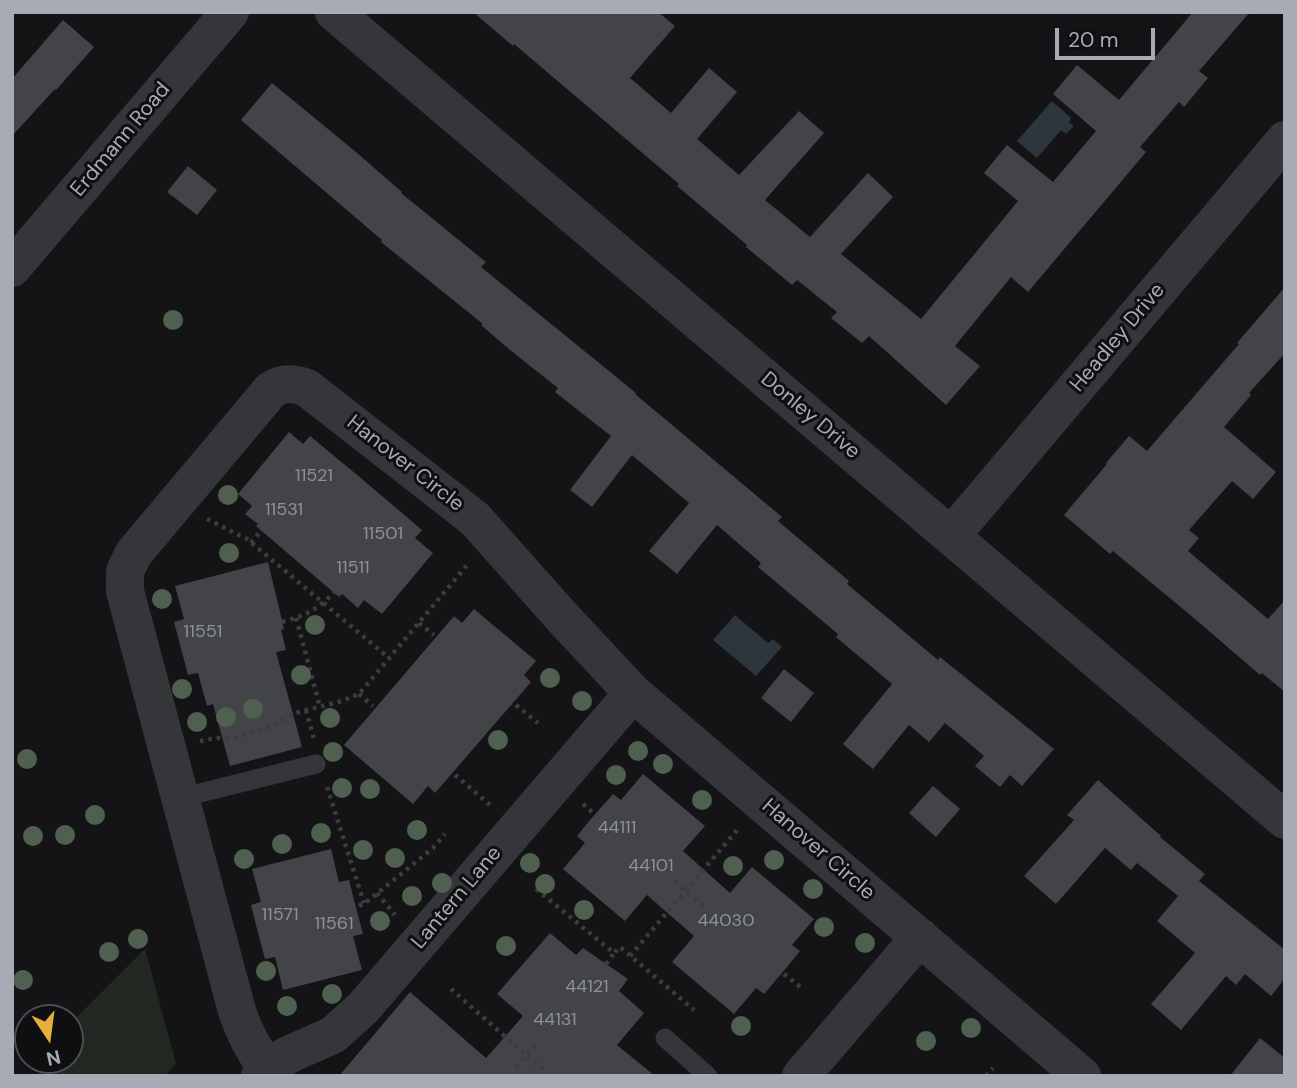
<!DOCTYPE html>
<html>
<head>
<meta charset="utf-8">
<style>
	body { margin:0 }
	#map { position:relative; width:1297px; height:1088px; overflow:hidden; background:#141416; font-family:"DM Sans",sans-serif }
	canvas { display:block }
	.frame { position:absolute; inset:0; border:14px solid #a7abb5; pointer-events:none }
	.north { position:absolute; left:14px; top:1004px; width:70px; height:70px; box-sizing:border-box; background:#0f0f11; border:2px solid #4c4d53; border-radius:50%; rotate:167deg; font-size:19px; font-weight:700; line-height:28px; text-align:center; color:#a7abb5 }
	.north::after { content:''; display:block; margin:auto; width:24px; height:32px; background:#e5b03c; clip-path:polygon(50% 0,100% 100%,50% 72%,0 100%) }
	.scale { position:absolute; left:1055px; top:28px; width:100px; height:32px; box-sizing:border-box; border:4px solid #a7abb5; border-top:0; padding-left:9px; font-size:21px; line-height:24px; white-space:nowrap; color:#a7abb5; -webkit-text-stroke:5px #0f0f11; paint-order:stroke }
</style>
</head>
<body>
<div id="map">
<canvas width="1297" height="1088"></canvas>
<div class="frame"></div>
<div class="north">N</div>
<div class="scale">20 m</div>
</div>
<script>
const c = document.querySelector('canvas').getContext('2d');
c.lineJoin = 'round';
function paint(path, color) {
  c.fillStyle = color;
  c.fill(path, 'evenodd');
}
function strokePath(path, color, width, dash) {
  c.strokeStyle = color;
  c.lineWidth = width;
  c.lineCap = dash ? 'butt' : 'round';
  c.setLineDash(dash || []);
  c.stroke(path);
}
function write(font, color, halo, rows, align = 'center') {
  c.font = font + ' "DM Sans",sans-serif';
  c.lineWidth = 6;
  c.setLineDash([]);
  c.textBaseline = 'middle';
  c.strokeStyle = halo;
  c.fillStyle = color;
  for (const [text, x, y, turn = 0] of rows) {
    c.save();
    c.translate(x, y);
    c.rotate((+turn || 0) * Math.PI / 180);
    c.textAlign = isNaN(turn) ? turn : align;
    if (halo) c.strokeText(text, 0, 0);
    c.fillText(text, 0, 0);
    c.restore();
  }
}
paint(new Path2D(`
	M145,949l31,114 -11,13h-123l-9,-15 37,-1v-36z`), '#202821');
paint(new Path2D(`
	M1052,101l19,17 -2,4 5,4 -8,8 -5,-4 -24,28 -20,-17z
	M735,615l33,28 5,-4 9,8 -26,29 -43,-36z`), '#2e363d');
paint(new Path2D(`
	M473,12h185l17,14 -45,52 41,35 38,-45 28,24 -40,47 42,36 60,-64 25,22 -59,67 45,37 58,-64 25,24 -52,57 80,65 97,-118 -34,-28 23,-28 46,37 43,-51 -43,-37 24,-29 42,35 74,-88h57l-51,59 9,7 -24,29 -5,-5 -39,45 6,5 -118,140 -17,-15 -56,69 25,20 -34,39 -77,-69 -7,7 -31,-25 6,-6 -40,-32 -5,5 -46,-38 1,-2 -70,-59 2,-2 -165,-140 -1,2z
	M63,20l31,27 -38,43 -1,-1 -43,47v-57z
	M272,83l84,69 46,40 -1,1 85,69 -5,5 155,126 -1,1 147,123 -4,4 71,60 -2,3 91,76 2,-3 114,92 -32,37 -12,-11 -10,12 -25,-21 9,-10 -39,-33 -16,19 -20,-17 -36,44 -30,-25 49,-60 -56,-47 2,-3 -80,-67 3,-4 -44,-38 -40,49 -28,-23 40,-48 -57,-48 -40,52 -22,-17 41,-54 -56,-44 3,-4 -48,-38 -29,-25 2,-1 -102,-82 1,-2 -141,-120z
	M188,166l29,24 -20,25 -30,-23z
	M1285,287v66l-36,40 2,2 -27,32 52,45 -23,27 -21,-18 -43,49 10,8 -11,13 80,68 17,-19v92l-23,-19 -2,2 -65,-56 -82,-68 -3,3 -46,-39 43,-51 -1,-1 23,-27 18,15 92,-107 -2,-1z
	M289,432l14,12 7,-8 52,43 60,51 -7,8 18,15 -51,61 -18,-14 -6,8 -16,-14 -3,3 -83,-71 2,-2 -13,-10 7,-8 -14,-12z
	M268,562l16,67 -3,1 5,20 -10,2 26,95 -72,19 -17,-62 -6,2 -9,-33 -10,2 -14,-53 10,-3 -9,-33z
	M474,609l62,52 -12,14 7,7 -96,111 -7,-7 -15,18 -69,-59 110,-129 8,7z
	M784,669l30,24 -23,29 -30,-24z
	M643,774l62,52 -22,25 47,42 22,-26 62,52 -22,26 8,6 -13,16 -23,27 -8,-6 -22,26 -62,-52 22,-26 -47,-41 -22,26 -62,-52 22,-26 -8,-7 13,-16 23,-26 8,6z
	M1098,780l63,56 -1,1 45,37 -6,7 86,69v28l-14,18 -26,-22 -9,11 -10,-9 -45,54 -30,-26 44,-51 -38,-32 21,-25 -41,-33 -6,7 -26,-22 -49,56 -32,-28 50,-56 -7,-5z
	M933,786l27,23 -24,28 -27,-24z
	M331,849l8,33 10,-2 5,20 9,34 -10,2 9,34 -79,20 -8,-33 -10,2 -9,-34 -5,-20 10,-3 -9,-33z
	M550,933l26,22 7,-7 45,31 -9,12 25,22 -27,32 38,31h-316l71,-84 76,66 37,-42 -26,-22z
	M1260,1038l25,20v18h-55z`), '#434448');
strokePath(new Path2D(`
	M207,519l40,20 142,119
	M251,543l10,-12
	M296,618l24,89
	M282,622c22,-6 37,-13 52,-30
	M419,623l15,12
	M359,694l14,12
	M516,705l22,18
	M306,710l8,29
	M200,741l15,-3h17l31,-8 32,-17 47,-12 17,-7 109,-130
	M455,775l35,30
	M327,787l37,116
	M583,804l10,9
	M675,881l28,25
	M536,889l78,64 6,-6 74,63
	M377,893l18,22
	M359,906l10,-6 64,-52 12,-14
	M630,956l108,-127
	M606,964l8,-11
	M784,974l20,16
	M451,989l99,87
	M516,1067l20,-23
	M986,1076l7,-8`), '#3b3d41', 4.5, [3.5, 5]);
strokePath(new Path2D(`
	M180,798l136,-34
	M665,1038l43,38`), '#35363a', 19);
strokePath(new Path2D(`
	M334,12l951,808
	M12,268l218,-256
	M951,536l334,-396
	M267,1068c-14,-18 -23,-36 -30,-57l-112,-420v-20l9,-18 137,-163c12,-8 23,-7 36,-2l168,131 87,98 71,76 449,383
	M260,1076l7,-8 21,-13 45,-20 30,-27 270,-315
	M801,1076l119,-139`), '#35363a', 38);
c.fillStyle = '#4f6051';
for (const [x, y] of [
	[173,320],
	[228,495],
	[229,553],
	[162,599],
	[315,625],
	[301,675],
	[550,678],
	[182,689],
	[582,701],
	[253,709],
	[226,717],
	[330,718],
	[197,722],
	[498,740],
	[638,751],
	[333,752],
	[27,759],
	[663,764],
	[616,775],
	[342,788],
	[370,789],
	[702,800],
	[95,815],
	[417,830],
	[321,833],
	[65,835],
	[33,836],
	[282,844],
	[363,850],
	[395,858],
	[244,859],
	[774,860],
	[530,863],
	[733,866],
	[442,883],
	[545,884],
	[813,889],
	[412,896],
	[584,910],
	[380,921],
	[824,927],
	[138,939],
	[865,943],
	[506,946],
	[109,952],
	[266,971],
	[23,980],
	[332,994],
	[287,1006],
	[741,1026],
	[971,1028],
	[926,1041]
]) {
  c.beginPath();
  c.arc(x, y, 10, 0, 2 * Math.PI);
  c.fill();
}
write('18px', '#8e919a', null, [
	["11521",314,476],
	["11531",284,510],
	["11501",383,534],
	["11511",353,568],
	["11551",203,632],
	["44111",617,828],
	["44101",651,866],
	["11571",280,915],
	["44030",726,921],
	["11561",334,924],
	["44121",587,987],
	["44131",555,1020]
]);
write('21px', '#a7abb5', '#0f0f11', [
	["Erdmann Road",121,140,-50],
	["Headley Drive",1118,338,-50],
	["Donley Drive",810,416,40],
	["Hanover Circle",405,464,38],
	["Hanover Circle",818,850,41],
	["Lantern Lane",457,898,-50]
]);
</script>
</body>
</html>
